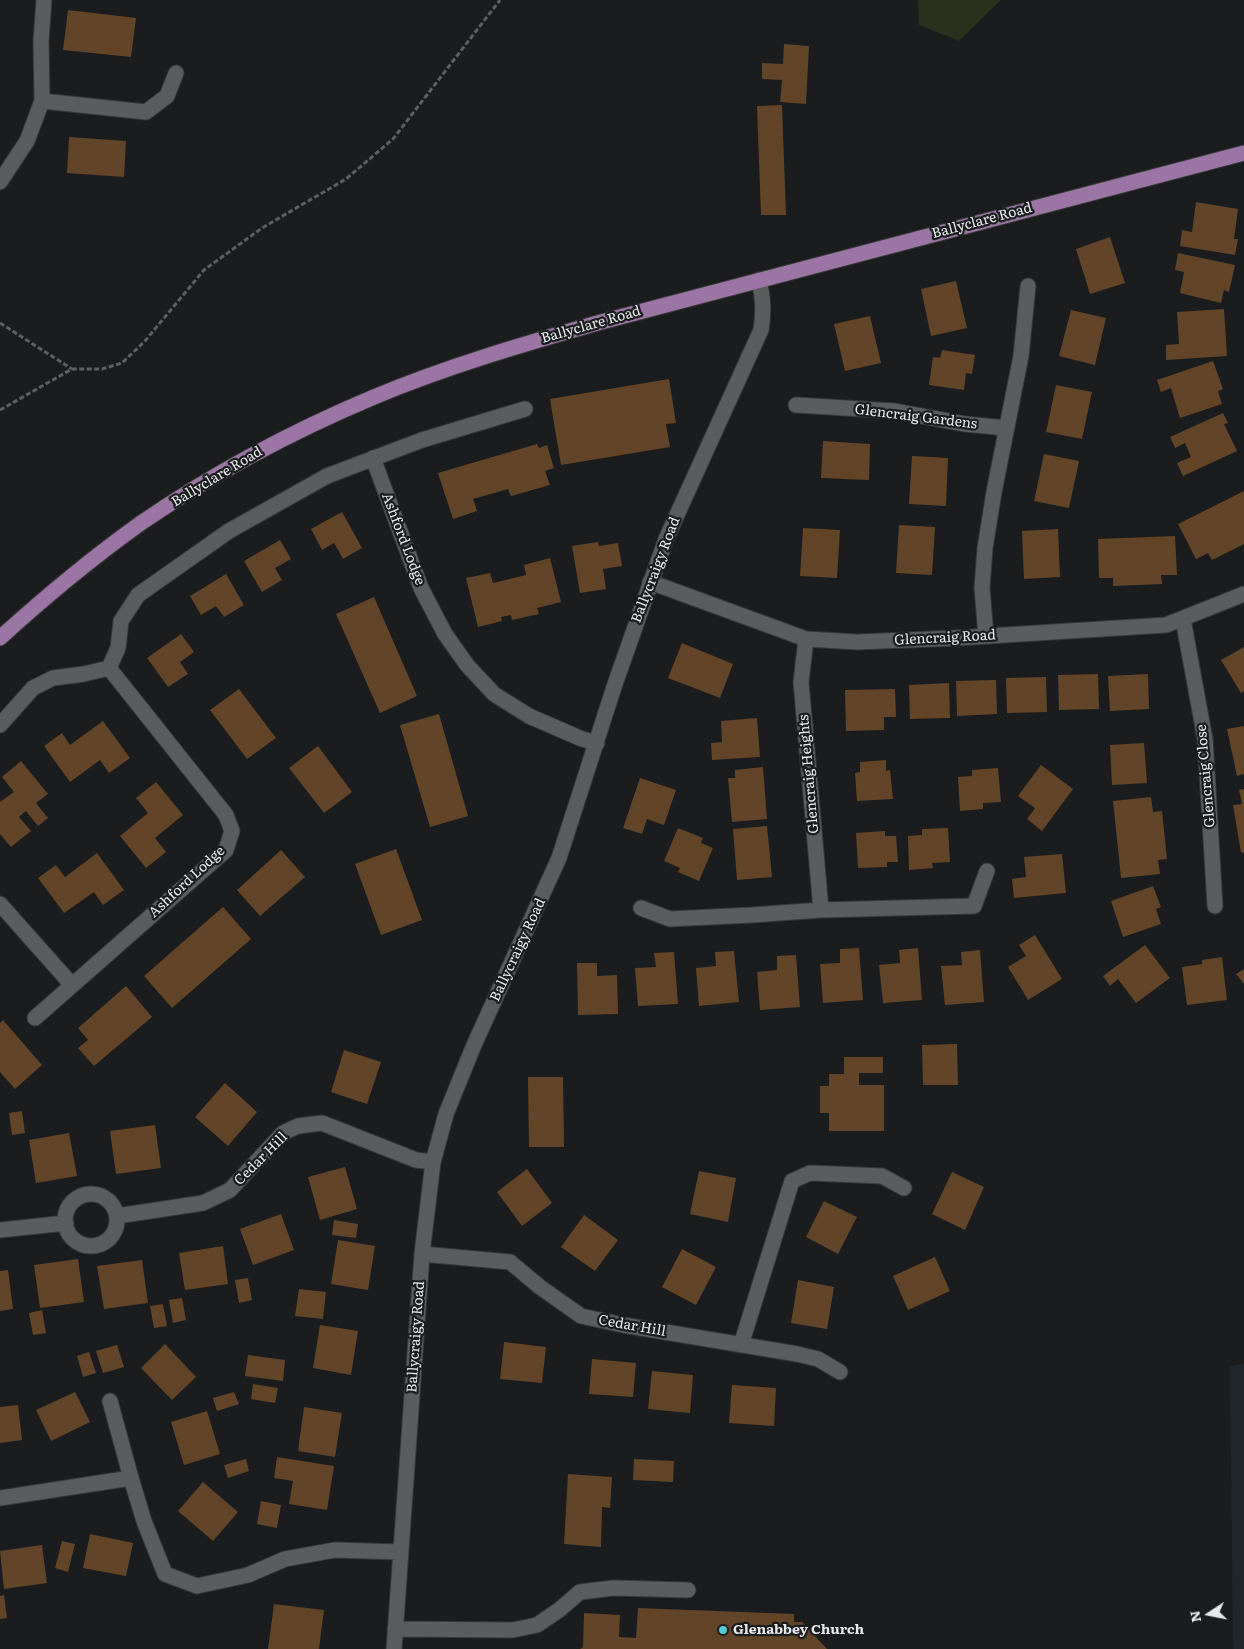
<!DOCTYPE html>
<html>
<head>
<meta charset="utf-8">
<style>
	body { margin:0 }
	#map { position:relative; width:1244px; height:1649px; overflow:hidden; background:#1a1c1e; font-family:Literata,serif }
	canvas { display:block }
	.north { position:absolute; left:1184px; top:1589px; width:50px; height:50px; -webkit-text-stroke:4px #1a1c1e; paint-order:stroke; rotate:259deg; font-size:14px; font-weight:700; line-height:20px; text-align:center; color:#e8e9eb }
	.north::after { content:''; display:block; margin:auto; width:18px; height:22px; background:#e8e9eb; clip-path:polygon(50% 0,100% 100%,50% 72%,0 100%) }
</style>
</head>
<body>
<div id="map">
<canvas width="1244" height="1649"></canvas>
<div class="north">N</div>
</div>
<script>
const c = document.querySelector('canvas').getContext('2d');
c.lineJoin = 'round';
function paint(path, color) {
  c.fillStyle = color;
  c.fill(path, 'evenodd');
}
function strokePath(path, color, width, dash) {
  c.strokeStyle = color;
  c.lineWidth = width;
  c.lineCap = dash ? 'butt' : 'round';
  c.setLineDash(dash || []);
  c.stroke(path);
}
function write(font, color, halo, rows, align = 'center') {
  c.font = font + ' Literata,serif';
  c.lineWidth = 4.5;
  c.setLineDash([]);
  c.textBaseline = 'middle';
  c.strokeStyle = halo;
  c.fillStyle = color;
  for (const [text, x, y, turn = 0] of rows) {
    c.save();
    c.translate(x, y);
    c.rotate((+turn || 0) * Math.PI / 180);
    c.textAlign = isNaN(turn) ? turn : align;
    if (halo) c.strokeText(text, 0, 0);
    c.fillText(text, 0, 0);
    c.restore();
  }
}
paint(new Path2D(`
	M1244,1364v285h-11l-3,-283z`), '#21252c');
paint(new Path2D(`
	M918,0h83l-42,41 -40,-16z`), '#2a301b');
paint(new Path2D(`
	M68,10l68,8 -5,39 -68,-7z
	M784,44l25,2 -3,58 -26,-2 2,-22 -20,-1v-16l21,1z
	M782,105l4,110h-25l-4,-109z
	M69,137l57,4 -2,36 -57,-4z
	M1196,202l42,7 -4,30h4l-3,16 -55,-9 2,-16 10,2z
	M1110,237l15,46 -35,11 -14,-45z
	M1178,253l57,12 -6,27 -5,-2 -3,13 -41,-10 4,-21 -9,-2z
	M956,281l11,47 -36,8 -10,-47z
	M1224,309l3,47 -61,4v-15l13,-1 -2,-32z
	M1071,310l35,8 -11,47 -36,-9z
	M870,316l11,47 -36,8 -11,-47z
	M942,350l33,5 -3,19 -6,-1 -2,17 -35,-5 4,-28 7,1z
	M1213,361l10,28 -5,2 4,13 -42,14 -9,-30 -10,4 -4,-12z
	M669,379l7,44 -10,1 4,23 -109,18 -11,-66z
	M1056,385l36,7 -10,47 -36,-7z
	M1223,413l5,10 -4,1 13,27 -54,25 -6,-13 14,-6 -6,-14 -10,5 -5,-11z
	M823,441l47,3 -1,36 -48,-2z
	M537,444l2,4 8,-3 7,23 -9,3 5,14 -39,11 -3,-7 -35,10 4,12 -24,8 -15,-46z
	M1044,454l35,7 -10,47 -35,-7z
	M912,456l36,2 -2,48 -37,-2z
	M1244,491v53l-32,16 -4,-7 -12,6 -18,-35z
	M342,512l20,36 -19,11 -9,-16 -12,7 -11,-21z
	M899,525l36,2 -3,48 -36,-2z
	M803,528l37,2 -3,48 -37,-2z
	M1058,529l2,48 -36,2 -2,-48z
	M1175,536l2,39h-16l1,9 -49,2v-8h-14l-1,-39z
	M280,540l11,19 -16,9 7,12 -20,12 -18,-31z
	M598,542l1,4 19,-3 4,23 -19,3 3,20 -26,4 -8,-47z
	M550,558l11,44 -24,6 2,6 -27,6 -1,-5 -10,2 1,4 -24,6 -12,-49 24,-5 3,10 33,-8 -2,-10z
	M226,574l18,31 -20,12 -8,-11 -15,9 -11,-19z
	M374,597l43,99 -37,17 -44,-99z
	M181,634l13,18 -14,10 8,12 -20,13 -21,-29z
	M682,643l51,21 -13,34 -52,-20z
	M1244,647v44l-3,2 -20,-33z
	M1098,674l1,35 -40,1 -1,-35z
	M1148,674l1,35 -39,2 -2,-35z
	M1046,677l1,35 -40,1 -1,-35z
	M996,680l1,34 -40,2 -1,-35z
	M949,683l1,35 -40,1 -1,-34z
	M239,689l37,49 -29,21 -37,-49z
	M895,689l1,28h-12v13l-38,1 -1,-41z
	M439,714l29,102 -38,11 -30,-102z
	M757,718l3,39 -48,3 -1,-17 11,-1 -1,-21z
	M103,721l27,37 -21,15 -9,-13 -30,22 -26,-36 18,-13 8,12z
	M1244,726v48l-7,2 -10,-47z
	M1144,743l3,40 -35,2 -2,-40z
	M318,746l34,46 -28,21 -35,-45z
	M886,760v11l4,-1 3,29 -36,2 -2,-28 5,-1v-10z
	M21,761l27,33 -12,9 12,15 -10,8 -12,-15 -7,6 12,14 -20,16 -11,-13v-32l14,-10 -12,-15z
	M1041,765l32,24 -31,42 -15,-12 8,-11 -17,-12z
	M763,767l4,52 -35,3 -4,-44h7v-8z
	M998,768l3,34 -18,1v6l-23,2 -2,-34 14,-1v-6z
	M640,778l36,12 -12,35 -17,-6 -5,15 -19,-6z
	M156,782l27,33 -28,23 11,14 -20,16 -26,-32 28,-23 -12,-15z
	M1244,789v63l-3,1 -8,-48 9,-1 -3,-14z
	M1151,797l2,15 9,-1 5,48 -9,1 2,14 -39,4 -8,-77z
	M767,826l5,51 -35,3 -4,-51z
	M678,828l25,10 -2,5 12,5 -14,33 -21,-9 2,-4 -16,-7z
	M948,828l2,34 -18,1 1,5 -24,2 -1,-34 14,-1v-6z
	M885,831v5h11l2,26h-11v5l-29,1 -2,-35z
	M396,849l26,71 -41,15 -26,-71z
	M281,850l24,27 -45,39 -23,-26z
	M97,853l27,37 -21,15 -9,-13 -30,21 -26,-35 18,-13 9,12z
	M1062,854l4,39 -52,5 -2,-19 14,-2 -2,-20z
	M1153,886l8,21 -5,2 5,15 -38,13 -12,-36z
	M223,907l28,32 -79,69 -28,-32z
	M1035,935l27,44 -34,21 -20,-33 18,-11 -7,-11z
	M1145,945l25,33 -34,25 -18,-24 -8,7 -7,-10z
	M859,948l4,52 -40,3 -3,-39 20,-1v-14z
	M918,948l4,52 -39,3 -4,-38 21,-2 -1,-13z
	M980,950l4,52 -39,3 -4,-39 21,-1 -1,-13z
	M734,951l5,51 -40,4 -3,-38 20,-2 -1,-14z
	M674,952l4,52 -40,2 -3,-38 21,-1 -2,-14z
	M796,955l4,52 -40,3 -3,-38 20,-2v-14z
	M1222,957l5,43 -40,5 -5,-38 20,-3v-4z
	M577,963h20v13l20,-1 1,39 -40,1z
	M1244,969v15l-8,-10z
	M126,986l26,31 -58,49 -16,-18 10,-8 -10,-12z
	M3,1020l39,45 -27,24 -15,-17v-49z
	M957,1044l1,41h-35l-1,-40z
	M344,1050l37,12 -14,42 -36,-12z
	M844,1057h39v16h-24v12h25v46h-55v-18h-9v-27h9v-12h15z
	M528,1077h35l1,70h-35z
	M225,1083l32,29 -29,34 -33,-29z
	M22,1111l3,22 -13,2 -3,-22z
	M155,1125l6,43 -45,6 -6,-43z
	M69,1133l8,43 -41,7 -7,-43z
	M345,1167l12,42 -37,11 -12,-43z
	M527,1169l25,34 -30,23 -25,-34z
	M699,1171l37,7 -8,44 -38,-8z
	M952,1172l32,15 -19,43 -33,-16z
	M824,1201l33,16 -19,37 -32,-17z
	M281,1214l13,36 -41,15 -13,-36z
	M584,1215l34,25 -23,31 -34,-24z
	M334,1220l24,4 -2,14 -24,-3z
	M338,1240l37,6 -7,44 -37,-6z
	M223,1246l5,38 -43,6 -6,-37z
	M682,1249l34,18 -20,38 -34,-18z
	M935,1257l15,34 -42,19 -15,-34z
	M78,1259l6,43 -44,6 -6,-43z
	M142,1260l6,43 -44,6 -7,-43z
	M8,1270l5,39 -13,2v-40z
	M248,1278l4,22 -13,3 -4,-23z
	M798,1280l36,7 -7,42 -36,-6z
	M299,1289l27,3 -3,27 -28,-3z
	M182,1298l4,22 -13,3 -4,-23z
	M163,1304l4,22 -13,2 -4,-22z
	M42,1310l4,23 -13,2 -4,-22z
	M320,1325l38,6 -7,44 -38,-7z
	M504,1342l42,5 -4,36 -42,-4z
	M165,1344l31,33 -24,23 -31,-32z
	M117,1345l7,22 -21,6 -7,-22z
	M89,1352l7,21 -13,4 -6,-21z
	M248,1355l37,5 -2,21 -38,-5z
	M592,1359l44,4 -3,34 -44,-3z
	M652,1371l41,4 -3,38 -42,-4z
	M253,1384l25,4 -3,15 -24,-4z
	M732,1385l44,3 -2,38 -45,-3z
	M75,1392l15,30 -39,19 -15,-31z
	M234,1392l5,12 -22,7 -4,-13z
	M18,1405l4,35 -22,3v-36z
	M304,1407l38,6 -7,44 -37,-6z
	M207,1411l13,43 -36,11 -13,-43z
	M277,1457l57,9 -7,44 -38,-6 4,-23 -19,-3z
	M246,1459l3,12 -21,7 -4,-13z
	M634,1459l40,2 -1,21 -40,-2z
	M568,1474l44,3 -2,31 -8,-1 -1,40 -37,-3z
	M203,1482l35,30 -25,29 -35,-30z
	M261,1501l20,4 -4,23 -20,-4z
	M90,1534l43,9 -7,33 -43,-8z
	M62,1541l13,3 -7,28 -13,-4z
	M42,1545l5,38 -43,6 -4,-38z
	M4,1595l3,23 -7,1v-23z
	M274,1604l50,6 -5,39h-51z
	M638,1608l156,6v8h8l25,27h-247l3,-2 1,-34 36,2 -1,22 17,1z`), '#624528');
const minor = new Path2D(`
	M42,101l104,11 21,-16 9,-23
	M0,182l27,-41 15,-40 -1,-60 3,-41
	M796,405l98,6 71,13 41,4
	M373,458l48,130 24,46 22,31 27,29 35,22 53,23 15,4
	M650,582l156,57 51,3 99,-4 210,-13 78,-31
	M1183,619l22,120 10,167
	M986,636l-4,-48 3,-40 9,-56 27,-136 7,-70
	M806,639l-5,43 20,228
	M0,725l33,-37 20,-10 31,-4 25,-6
	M0,904l72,81
	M641,908l29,11 82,-4 69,-5 153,-4 13,-35
	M35,1018l191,-168 6,-19 -6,-16 -117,-147 9,-20 3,-27 17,-26 91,-64 98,-55 95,-36 103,-31
	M65 1220a26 26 0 1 1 52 0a26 26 0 1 1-52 0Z
	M117,1216l86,-13 27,-13 53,-57 15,-7 24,-3 94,37 17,2
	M0,1230l66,-7
	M422,1254l88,8 30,25 41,29 42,9 174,29 21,5 22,13
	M741,1345l51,-164 18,-8 72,3 22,12
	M110,1401l21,77 13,43 21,53 32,12 51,-11 37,-16 50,-9 65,2
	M0,1498l131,-20
	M395,1629l118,1 24,-5 22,-15 21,-18 33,-4 75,2
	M394,1649l28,-395 11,-92 13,-48 28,-69 85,-187 55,-171 52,-148 95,-209c3,-19 2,-32 -2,-50`);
const major = new Path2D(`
	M0,638c45,-41 92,-80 141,-115 73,-50 152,-92 233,-126 74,-31 150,-53 227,-75l643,-169`);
strokePath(minor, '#38383a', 17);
strokePath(major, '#38383a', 17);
strokePath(new Path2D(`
	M0,323l72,46
	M0,410l72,-41h30l20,-6 23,-22 59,-71 58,-42 84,-49 47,-40 107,-139`), '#5e5f61', 3, [5, 2.5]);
strokePath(minor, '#5a5c5e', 15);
strokePath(major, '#9b76a4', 15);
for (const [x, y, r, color] of [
	[723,1630,5,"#51ccd2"]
]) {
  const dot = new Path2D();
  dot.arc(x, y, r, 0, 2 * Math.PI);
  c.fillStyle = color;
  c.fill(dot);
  strokePath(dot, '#1a1c1e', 2);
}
write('14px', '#e8e9eb', '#1a1c1e', [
	["Ballyclare Road",982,221,-15],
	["Ballyclare Road",591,325,-16],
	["Glencraig Gardens",916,417,7],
	["Ballyclare Road",217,477,-31],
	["Ashford Lodge",403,539,69],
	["Ballycraigy Road",656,570,-69],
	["Glencraig Road",945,638,-3],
	["Glencraig Heights",809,774,-95],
	["Glencraig Close",1206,776,-95],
	["Ashford Lodge",187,882,-43],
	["Ballycraigy Road",518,950,-65],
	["Cedar Hill",261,1159,-45],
	["Cedar Hill",632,1326,10],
	["Ballycraigy Road",416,1337,-86]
]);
write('bold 14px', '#e8e9eb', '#1a1c1e', [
	["Glenabbey Church",733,1630]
], 'left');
</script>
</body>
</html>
